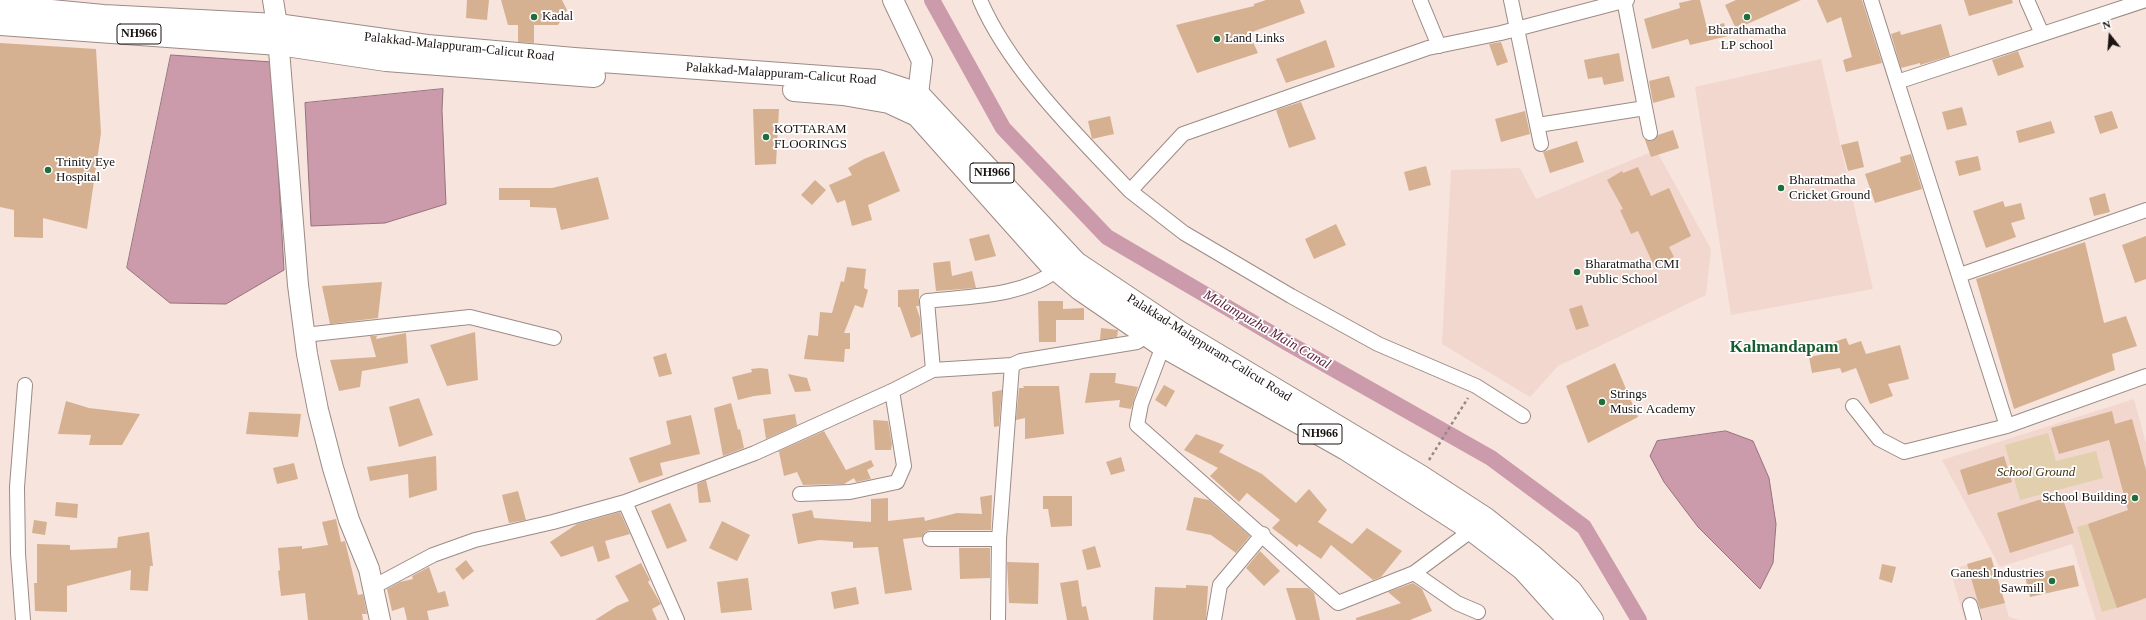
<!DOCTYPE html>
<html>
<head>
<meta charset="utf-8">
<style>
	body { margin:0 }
	#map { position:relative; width:2146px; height:620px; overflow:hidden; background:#f7e4dd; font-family:Georgia,serif }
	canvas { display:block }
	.north { position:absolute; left:2090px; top:16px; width:40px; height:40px; -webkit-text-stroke:3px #fff; paint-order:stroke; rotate:343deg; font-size:11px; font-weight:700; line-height:16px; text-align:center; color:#191311 }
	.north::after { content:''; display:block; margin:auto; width:14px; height:18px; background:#191311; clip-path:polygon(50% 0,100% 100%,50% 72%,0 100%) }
</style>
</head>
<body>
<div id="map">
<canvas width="2146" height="620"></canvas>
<div class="north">N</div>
</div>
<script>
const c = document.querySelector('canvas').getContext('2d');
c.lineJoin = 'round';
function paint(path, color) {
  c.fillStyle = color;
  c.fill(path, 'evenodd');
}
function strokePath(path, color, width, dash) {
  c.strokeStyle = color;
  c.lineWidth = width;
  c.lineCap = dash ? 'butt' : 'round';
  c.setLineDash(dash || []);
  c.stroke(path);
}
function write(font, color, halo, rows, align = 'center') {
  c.font = font + ' Georgia,serif';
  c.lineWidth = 3.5;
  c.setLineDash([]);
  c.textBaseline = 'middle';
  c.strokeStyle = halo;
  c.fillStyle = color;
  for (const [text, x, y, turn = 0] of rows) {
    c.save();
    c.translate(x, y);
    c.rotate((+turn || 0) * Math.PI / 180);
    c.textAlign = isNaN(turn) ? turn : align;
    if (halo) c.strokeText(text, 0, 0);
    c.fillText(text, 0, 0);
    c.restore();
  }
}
paint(new Path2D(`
	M1821,59l52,230 -142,26 -36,-228z
	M1656,150l55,99 -5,46 -148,71 -28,31 -88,-53 9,-174 69,-2 16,31z
	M2134,399l12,45v176h-50l-24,-76 -72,23 -58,-107z
	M1991,557l18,60 11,3h-55l-15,-50z`), '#f2d7ce');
paint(new Path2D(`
	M2048,433l8,28 40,-10 7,27 -83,22 -15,-55z
	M2117,515l25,85 -40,12 -25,-85z`), '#e1cfad');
const water = new Path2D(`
	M171,55l101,7 12,208 -58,34 -56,-1 -43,-35z
	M443,89l-1,21 4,94 -61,19 -74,3 -6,-123z
	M1726,431l27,10 16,37 7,46 -3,39 -13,26 -62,-62 -34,-45 -14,-26 7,-15z`);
paint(water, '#cb9bac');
strokePath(water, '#96727e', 1);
strokePath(new Path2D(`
	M932,0l71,128 104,109 179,105 205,116 93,69 55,93`), '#cb9bac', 16);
paint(new Path2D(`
	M467,0h22l-2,20 -21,-2z
	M501,0h61l5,10 -9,15h-24v18l-16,-1v-17h-10z
	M1266,0h34l5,13 -56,20 9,20 -61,20 -21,-48 78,-19v-2z
	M1692,0h8l7,28 17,-5 4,13 -38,9 -2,-6 -36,10 -8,-30 36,-11 -1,-5z
	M1736,0h65l-65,29 -11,-24z
	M1817,0h45l20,63 -36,9 -3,-12 9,-3 -11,-40 -14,6z
	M1964,0h48l1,3 -44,13z
	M1941,24l9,32 -30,9v-2l-19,5 -10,-34 9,-3 1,4z
	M1326,40l9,27 -49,16 -10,-24z
	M1501,42l7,20 -11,4 -8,-22z
	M0,43l96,6 5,84 -14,96 -44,-11v20l-29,-1v-27l-14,-3z
	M2018,51l6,16 -26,9 -6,-16z
	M1619,53l5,28 -20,4 -2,-8 -14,2 -4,-19z
	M1669,76l6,21 -22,6 -4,-22z
	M1301,102l15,37 -27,9 -13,-38z
	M1962,107l5,18 -20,5 -5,-18z
	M753,109h26l-3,55 -21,1z
	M1525,111l5,23 -29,8 -6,-23z
	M2112,111l6,17 -18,6 -6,-18z
	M1110,116l4,18 -22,5 -4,-18z
	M2051,121l4,12 -36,10 -3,-12z
	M1673,130l6,18 -28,9 -6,-17 7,1 6,-6z
	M1577,141l7,21 -34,11 -7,-21z
	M1858,141l6,26 -16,4 -7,-26z
	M884,151l16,40 -32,14 4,15 -20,6 -7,-26 -8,3 -8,-18 23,-10 -4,-7 16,-9z
	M1911,154l11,35 -47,14 -10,-29 36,-12 -1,-5z
	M1978,156l3,14 -22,6 -4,-15z
	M1426,166l5,19 -22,6 -5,-19z
	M1638,167l13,29 18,-8 22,48 -22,11 5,10 -20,9 -16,-35 -7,3 -11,-24 3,-1 -16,-29 15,-9 1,2z
	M598,177l11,42 -48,11 -5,-22 -26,-1v-7h-31v-12h53z
	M815,180l11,10 -14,15 -11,-10z
	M2105,193l5,19 -16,4 -5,-18z
	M2003,201l2,6 16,-4 4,16 -14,4 5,14 -30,11 -13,-37z
	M1336,224l10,21 -32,14 -9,-20z
	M989,234l7,22 -21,5 -6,-22z
	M2146,236v43l-11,4 -13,-38z
	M2085,242l19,81 22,-7 11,30 -25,8 3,16 -101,39 -38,-130z
	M950,261l2,15 20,-5 4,17 -40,3 -3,-28z
	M847,267l19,2 -2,19 4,2 -5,18 -8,-3 -11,28h6v16h-5l-1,13 -40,-3 4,-24 10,1 2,-24 12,1 9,-32 3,1z
	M382,282l-4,36 -48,6 -8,-38z
	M919,289v17h-3l4,12 1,16 -10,4 -11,-31h-2v-17z
	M1038,301h25v8l21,-1v12h-28v22h-17z
	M1582,305l7,21 -13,4 -7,-21z
	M1101,328l17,2 -1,7 -17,3z
	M475,332l3,48 -31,6 -17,-41z
	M406,333l2,30 -46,8 -2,16 -21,4 -9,-31 46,-3 -6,-21h7l-1,3z
	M1846,338l3,7 12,-4 5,13 34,-9 9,34 -21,5 5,12 -23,8 -14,-36 -14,5 -2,-5 -28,5 -3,-16 25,-5 -3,-9z
	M666,353l6,21 -13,3 -6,-20z
	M1615,363l23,54 -50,26 -22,-57z
	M760,368l8,1 3,25 -17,2 -16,4 -6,-23 20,-5 -1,-3z
	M1090,373h26l-1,10 23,4 -7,22 -12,-2 1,-7 -35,3z
	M788,374l19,4 4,13 -16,1z
	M1164,385l11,6 -9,16 -11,-7z
	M1023,386h36l5,48 -39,5v-21l-9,2 3,-32h5z
	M1002,390l-3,36 -5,1 -2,-35z
	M419,398l14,37 -34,12 -10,-40z
	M66,401l23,7 51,6 -18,31h-33l2,-10 -33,-1z
	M731,403l7,27 2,-1 4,19 -21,8 -9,-48z
	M2112,411l3,13 17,-5 14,51v128l-29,10 -29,-84 40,-14 -19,-70 -50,14 -8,-26z
	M249,412l52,2 -3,23 -52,-3z
	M795,414l2,11 -31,14 -3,-20z
	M691,415l9,39 -40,9 3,12 -24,8 -10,-25 42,-14 -5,-23z
	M873,420l15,1 4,23 -1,6h-16z
	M824,431l22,39 25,-10 3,6 -7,4 4,9 -15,3 -2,-4 -10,6 -41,1 -6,-13 -13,4 -5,-24h-2z
	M1196,434l28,11 -5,7 43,22 34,29 13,-14 18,21 -9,12 34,22 15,-16 35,23 -21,26 -8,3 -42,-35 -10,14 -22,-15 -2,3 -25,-19 8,-8 -33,-27 -8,9 -29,-26 8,-8 -34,-18z
	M436,456l1,34 -28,8 -1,-24 -38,7 -3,-14z
	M2004,456l8,26 -44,13 -8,-25z
	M1121,457l4,14 -14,4 -5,-13z
	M294,463l4,16 -21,5 -4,-16z
	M706,480l5,22 -12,1 -2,-19z
	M518,491l8,29 -17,3 -7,-28z
	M2061,493l13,40 -64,20 -13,-40z
	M992,495l-1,35h-61l-5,2 -3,5 -19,2 9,51 -27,4 -7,-47 -25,1v-6l-34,-2 -21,4 -6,-30 20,-4 2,8 57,4v-23l17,-1v23l36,-4 1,4 32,-8 25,1 -2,-17z
	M1043,496h29v30l-21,1 -3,-18h-5z
	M1194,497l15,3 41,36 -14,17 -25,-18 -25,-5z
	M56,502l22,2 -1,14 -22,-2z
	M670,503l17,38 -20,8 -16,-38z
	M620,512l10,22 -25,7 5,17 -12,4 -5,-16 -32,11 -11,-15 27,-18z
	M336,519l5,23 4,-1 13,54 5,-1 4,20h-5l1,6h-55l-3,-27 -24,3 -3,-25 2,-1 -2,-22 24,-2v3l26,-4 -6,-23z
	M34,520l13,2 -2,13 -13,-2z
	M722,521l28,14 -13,26 -28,-13z
	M149,532l4,34h-3l-2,25 -18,-1 1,-20 -64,16v26l-32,-1 -1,-28h3v-39l33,1v5l47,-2 1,-11z
	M1095,546l6,21 -14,3 -5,-20z
	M959,548h31v30l-30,1z
	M1260,551l20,20 -16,15 -18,-18z
	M1991,557l14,46 -25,6 -13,-45z
	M466,560l8,11 -11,9 -8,-11z
	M1007,562l32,1 -1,41 -29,-1z
	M641,563l9,17 -2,2 13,22 -9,5 5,11h-62l22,-14 12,-5 -14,-25z
	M1882,564l14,3 -4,16 -13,-4z
	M2074,565l5,21 -49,11 -5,-21z
	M429,567l9,26 7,-2 4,15 -22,5 2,9h-22l-3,-13 -12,4 -5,-22 13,-7 13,-3 -1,-3z
	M748,578l4,32 -31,3 -4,-31z
	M1078,580l4,27 4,-1 3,14h-22l-7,-37z
	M1413,583l9,6 10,22 -22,9h-54v-2l45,-15 -13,-11z
	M1186,585l22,1 -2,34h-53l2,-33 31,1z
	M856,587l3,17 -25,5 -3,-17z
	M1286,588h22l6,5 6,27h-24z`), '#d6b191');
const street = new Path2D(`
	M980,0c30,70 98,136 150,191
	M1420,0l19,46
	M1511,0l30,144
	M1624,0l26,133
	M1871,0l26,82
	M2027,0l15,34
	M1538,125l107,-17
	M1960,275l186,-65
	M304,335l166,-18 84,21
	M1163,346l-22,58 -4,21 201,178 76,-30 58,-43
	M933,370l-6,-69c43,-5 95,-4 130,-31
	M1853,406l26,33 25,13 103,-26 -110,-344 249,-82
	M1523,416l-47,-30 -98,-42 -87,-48 -107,-63 -54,-42 53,-57 245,-86 73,-15 126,-33
	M2007,426l139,-50
	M800,494l50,-2 47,-10 7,-16 -12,-75
	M625,502l130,-49 137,-62 41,-21 79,-5 9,-4 116,-19 9,-6
	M930,539h69
	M1414,573l43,30 21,9
	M373,587l60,-32 42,-15 78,-18 72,-20 52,118
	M1970,605l4,15
	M23,620l-5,-66 -1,-67 8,-102
	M998,620l1,-81 13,-174
	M1214,620l6,-35 43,-51`);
const secondary = new Path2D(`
	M273,0l4,25 21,260 9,69 11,56 15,58 16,52 20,49 11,51
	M893,0l29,61 -4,33`);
const highway = new Path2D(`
	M0,6l103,10 174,9 150,21 147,13 304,22 40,13 158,169 103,69 241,144 66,43 45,36 40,36 21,29
	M0,24l279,20 107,16 208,16
	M794,90l49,4 46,8 28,13 133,149 30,25 83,57 183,103 126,81 51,39 46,51`);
strokePath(street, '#9c8b85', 16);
strokePath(secondary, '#9c8b85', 22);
strokePath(highway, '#9c8b85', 24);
strokePath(new Path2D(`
	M1429,460l39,-62`), '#968984', 2.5, [3, 3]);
strokePath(street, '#fff', 14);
strokePath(secondary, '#fff', 20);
strokePath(highway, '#fff', 22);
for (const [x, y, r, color] of [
	[534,17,4,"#216d3c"],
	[1747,17,4,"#216d3c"],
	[1217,39,4,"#216d3c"],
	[766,137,4,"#216d3c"],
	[48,170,4,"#216d3c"],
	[1781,188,4,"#216d3c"],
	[1577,272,4,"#216d3c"],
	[1602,402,4,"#216d3c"],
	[2135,498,4,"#216d3c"],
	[2052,581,4,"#216d3c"]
]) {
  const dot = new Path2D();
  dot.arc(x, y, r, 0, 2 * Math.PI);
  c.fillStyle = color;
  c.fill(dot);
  strokePath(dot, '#fff', 1.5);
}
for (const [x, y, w] of [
	[139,34,44],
	[992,173,44],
	[1320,434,44]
]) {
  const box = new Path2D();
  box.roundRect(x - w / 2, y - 10, w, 20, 3);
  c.fillStyle = '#fff';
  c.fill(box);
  strokePath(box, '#191311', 1);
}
write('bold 12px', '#191311', null, [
	["NH966",139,34],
	["NH966",992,173],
	["NH966",1320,434]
]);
write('13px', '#191311', '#fff', [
	["Kadal",542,17],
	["Bharathamatha",1747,31,"center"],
	["LP school",1747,46,"center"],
	["Land Links",1225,39],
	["KOTTARAM",774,130],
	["FLOORINGS",774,145],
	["Trinity Eye",56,163],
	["Hospital",56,178],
	["Bharatmatha",1789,181],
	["Cricket Ground",1789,196],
	["Bharatmatha CMI",1585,265],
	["Public School",1585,280],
	["Strings",1610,395],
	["Music Academy",1610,410],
	["School Building",2127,498,"right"],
	["Ganesh Industries",2044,574,"right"],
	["Sawmill",2044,589,"right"]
], 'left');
write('13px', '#191311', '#fff', [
	["Palakkad-Malappuram-Calicut Road",459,47,6],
	["Palakkad-Malappuram-Calicut Road",781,74,4],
	["Palakkad-Malappuram-Calicut Road",1209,348,32]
]);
write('italic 13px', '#423210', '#fff', [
	["School Ground",2036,473]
]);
write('italic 14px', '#5c223b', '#fff', [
	["Malampuzha Main Canal",1267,330,30]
]);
write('bold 17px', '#155c30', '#fff', [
	["Kalmandapam",1784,348]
]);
</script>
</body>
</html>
